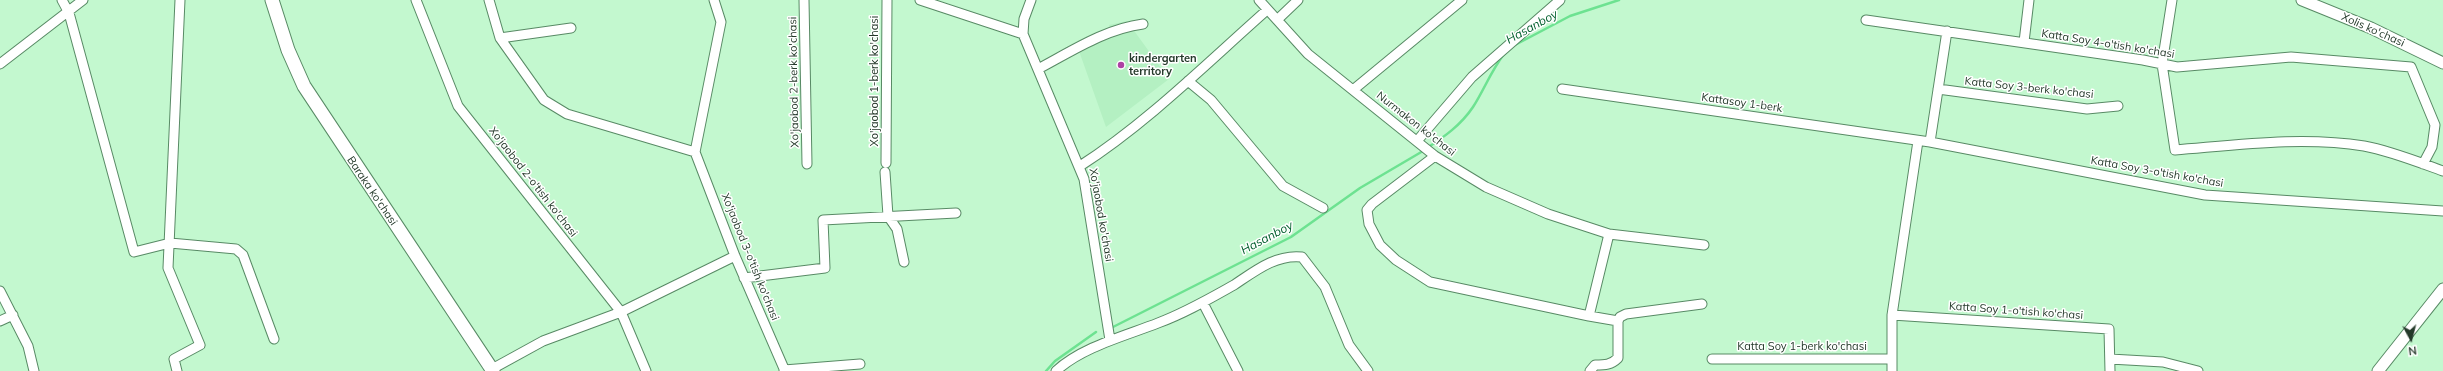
<!DOCTYPE html>
<html>
<head>
<meta charset="utf-8">
<style>
	body { margin:0 }
	#map { position:relative; width:2443px; height:371px; overflow:hidden; background:#c3f8cf; font-family:Mulish,sans-serif }
	canvas { display:block }
	.north { position:absolute; left:2391px; top:319px; width:40px; height:40px; -webkit-text-stroke:3px #fff; paint-order:stroke; rotate:173deg; font-size:11px; font-weight:700; line-height:16px; text-align:center; color:#24392a }
	.north::after { content:''; display:block; margin:auto; width:14px; height:18px; background:#24392a; clip-path:polygon(50% 0,100% 100%,50% 72%,0 100%) }
</style>
</head>
<body>
<div id="map">
<canvas width="2443" height="371"></canvas>
<div class="north">N</div>
</div>
<script>
const c = document.querySelector('canvas').getContext('2d');
c.lineJoin = 'round';
function paint(path, color) {
  c.fillStyle = color;
  c.fill(path, 'evenodd');
}
function strokePath(path, color, width, dash) {
  c.strokeStyle = color;
  c.lineWidth = width;
  c.lineCap = dash ? 'butt' : 'round';
  c.setLineDash(dash || []);
  c.stroke(path);
}
function write(font, color, halo, rows, align = 'center') {
  c.font = font + ' Mulish,sans-serif';
  c.lineWidth = 3;
  c.setLineDash([]);
  c.textBaseline = 'middle';
  c.strokeStyle = halo;
  c.fillStyle = color;
  for (const [text, x, y, turn = 0] of rows) {
    c.save();
    c.translate(x, y);
    c.rotate((+turn || 0) * Math.PI / 180);
    c.textAlign = isNaN(turn) ? turn : align;
    if (halo) c.strokeText(text, 0, 0);
    c.fillText(text, 0, 0);
    c.restore();
  }
}
paint(new Path2D(`
	M1127,21l42,58 -63,48 -27,-76 32,-17 -2,-9z`), '#b4f0c2');
strokePath(new Path2D(`
	M1513,46l57,-30 49,-16
	M1427,148c17,-11 34,-23 46,-41 11,-17 18,-36 31,-53
	M1113,327l178,-90 69,-49 63,-37
	M1046,371l9,-10 41,-29`), '#6de291', 2.5);
const minor = new Path2D(`
	M62,0l7,13 65,239 36,-9 66,6 7,6 31,84
	M416,0l42,106 163,206 25,59
	M489,0l11,38 44,62 23,14 128,38
	M714,0l7,22 -26,130 40,104 50,115
	M804,0l3,164
	M920,0l103,34
	M1031,0l-7,19 -1,15 61,145 26,161
	M1259,0l49,54 127,102 51,31 62,27 61,20 95,11
	M2172,0l-10,64 13,86c62,-5 127,-14 189,-4 27,5 54,16 79,25
	M1277,20l21,-20
	M1866,20l277,40 34,7 114,-10 120,10 24,58 -3,22 -9,17
	M500,38l71,-10
	M2024,42l5,-42
	M0,64l83,-64
	M1038,69c34,-18 67,-40 105,-45
	M1188,81l23,19 72,86 40,22
	M1562,89l368,53 275,53 238,16
	M1938,89l149,20 31,-3
	M1353,90l109,-90
	M1417,141l55,-64 88,-77
	M1930,142l17,-111
	M1435,156l-63,48 -5,6 2,14 11,21 16,15 34,22 159,34
	M886,163l1,-163
	M1080,166c67,-43 127,-103 187,-156
	M885,172l3,44 9,13 7,33
	M744,278l81,-10 -2,-48 133,-7
	M0,291l28,55 6,25
	M1203,303l35,68
	M1892,315l217,14 1,42
	M0,321l13,-6
	M1618,321l2,-4 6,-3 76,-10
	M1712,359h180
	M2110,359l53,3 35,9
	M492,369l51,-28 78,-29 114,-56
	M784,370l76,-6
	M177,371l-3,-12 26,-14 -32,-77 12,-268
	M1056,371c26,-24 69,-35 102,-48 27,-10 51,-24 76,-38 21,-14 42,-31 68,-28l23,30 24,58 19,26
	M1590,371l5,-6c10,0 16,0 23,-7v-37l-29,-5 20,-82
	M1892,371v-56l26,-174`);
const tertiary = new Path2D(`
	M2302,0l69,28 72,35
	M2378,371l65,-82`);
const secondary = new Path2D(`
	M272,0l16,50 16,36 189,285`);
strokePath(minor, '#588a65', 11);
strokePath(tertiary, '#588a65', 13);
strokePath(secondary, '#588a65', 15);
strokePath(minor, '#fff', 9);
strokePath(tertiary, '#fff', 11);
strokePath(secondary, '#fff', 13);
for (const [x, y, r, color] of [
	[1121,65,4,"#ad42a3"]
]) {
  const dot = new Path2D();
  dot.arc(x, y, r, 0, 2 * Math.PI);
  c.fillStyle = color;
  c.fill(dot);
  strokePath(dot, '#fff', 1.5);
}
write('11px', '#24392a', '#fff', [
	["Xolis ko'chasi",2373,30,24],
	["Katta Soy 4-o'tish ko'chasi",2108,44,9],
	["Xo'jaobod 1-berk ko'chasi",875,81,-90],
	["Xo'jaobod 2-berk ko'chasi",794,82,-91],
	["Katta Soy 3-berk ko'chasi",2029,88,6],
	["Kattasoy 1-berk",1742,103,8],
	["Nurmakon ko'chasi",1416,124,38],
	["Katta Soy 3-o'tish ko'chasi",2157,172,10],
	["Xo'jaobod 2-o'tish ko'chasi",533,182,52],
	["Baraka ko'chasi",372,191,56],
	["Xo'jaobod ko'chasi",1101,215,80],
	["Xo'jaobod 3-o'tish ko'chasi",750,257,68],
	["Katta Soy 1-o'tish ko'chasi",2016,311,4],
	["Katta Soy 1-berk ko'chasi",1802,347]
]);
write('bold 11px', '#24392a', '#fff', [
	["kindergarten",1129,59],
	["territory",1129,72]
], 'left');
write('italic 12px', '#025f2d', '#fff', [
	["Hasanboy",1532,27,-29],
	["Hasanboy",1267,238,-28]
]);
</script>
</body>
</html>
